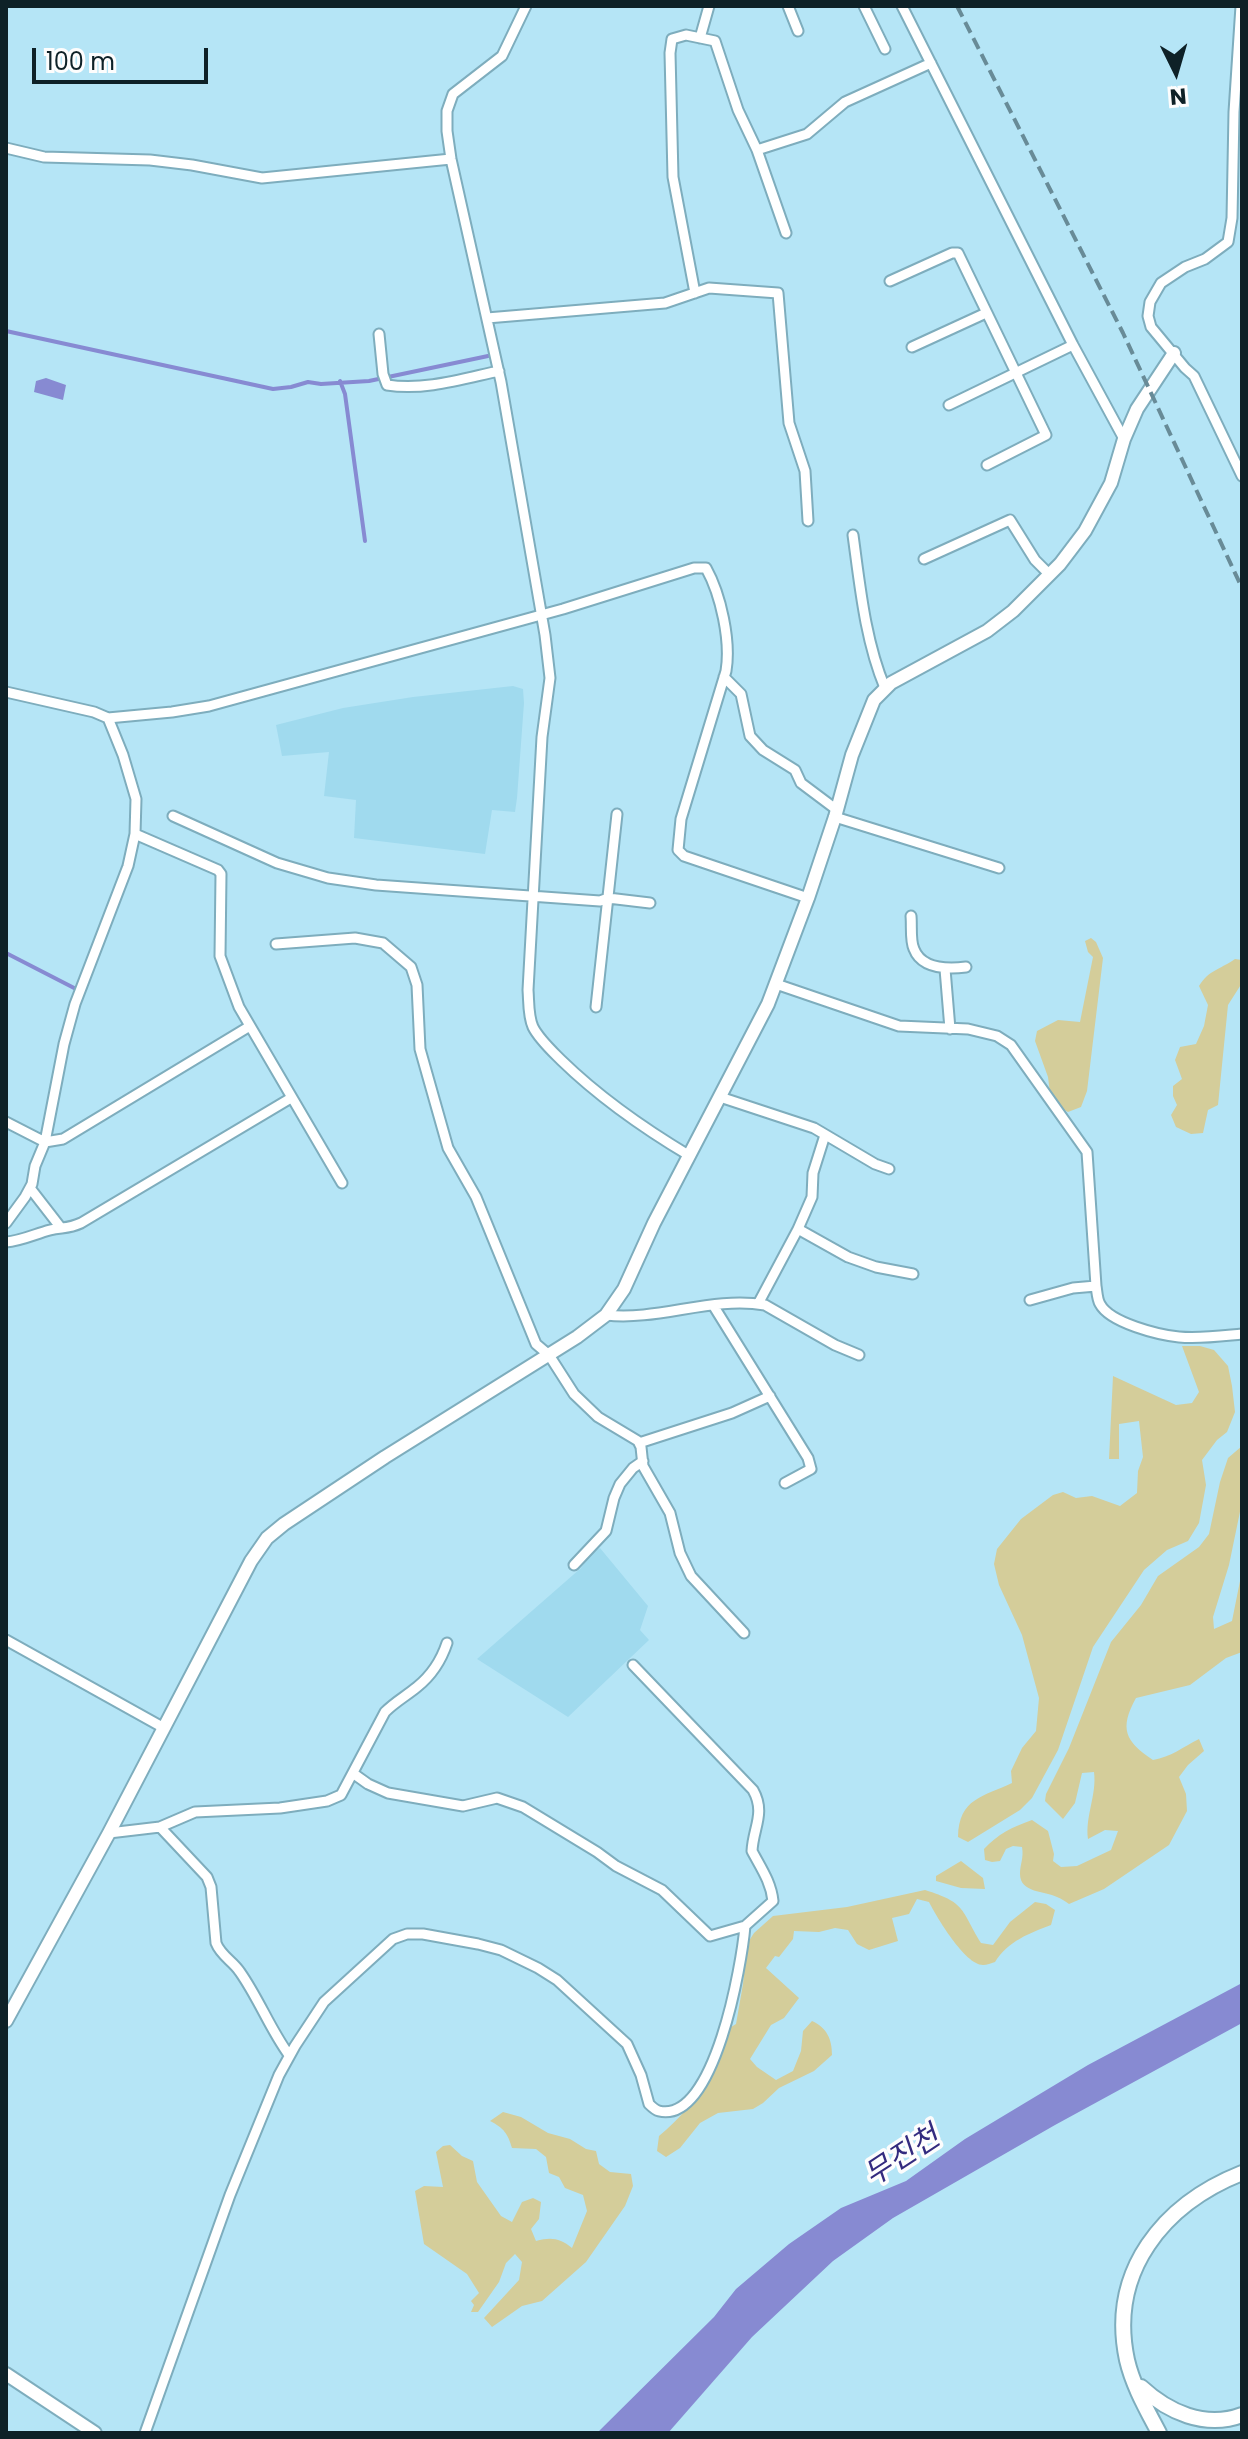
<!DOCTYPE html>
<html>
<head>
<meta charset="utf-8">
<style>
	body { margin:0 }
	#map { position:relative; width:1248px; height:2439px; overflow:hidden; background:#b5e5f6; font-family:Poppins,sans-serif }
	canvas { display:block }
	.frame { position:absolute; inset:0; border:8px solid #0e2127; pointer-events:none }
	.north { position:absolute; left:1136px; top:32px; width:80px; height:80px; -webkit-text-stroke:6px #fdfdfd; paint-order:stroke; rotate:175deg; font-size:22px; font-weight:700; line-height:32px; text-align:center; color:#0e2127 }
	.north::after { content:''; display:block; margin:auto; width:28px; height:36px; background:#0e2127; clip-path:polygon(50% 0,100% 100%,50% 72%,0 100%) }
	.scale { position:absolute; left:32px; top:48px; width:176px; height:36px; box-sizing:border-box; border:4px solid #0e2127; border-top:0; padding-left:10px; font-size:24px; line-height:28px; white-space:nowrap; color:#0e2127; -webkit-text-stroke:6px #fdfdfd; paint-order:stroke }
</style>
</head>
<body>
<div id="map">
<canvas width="1248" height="2439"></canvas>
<div class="frame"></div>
<div class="north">N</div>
<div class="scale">100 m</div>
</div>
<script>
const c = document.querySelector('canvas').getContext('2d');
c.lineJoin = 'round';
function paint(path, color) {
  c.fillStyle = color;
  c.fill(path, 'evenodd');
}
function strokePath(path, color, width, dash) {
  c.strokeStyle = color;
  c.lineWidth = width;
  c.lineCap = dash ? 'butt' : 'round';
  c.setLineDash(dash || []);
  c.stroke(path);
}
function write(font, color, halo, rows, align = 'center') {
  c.font = font + ' Poppins,"Noto Sans KR",sans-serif';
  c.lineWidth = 7;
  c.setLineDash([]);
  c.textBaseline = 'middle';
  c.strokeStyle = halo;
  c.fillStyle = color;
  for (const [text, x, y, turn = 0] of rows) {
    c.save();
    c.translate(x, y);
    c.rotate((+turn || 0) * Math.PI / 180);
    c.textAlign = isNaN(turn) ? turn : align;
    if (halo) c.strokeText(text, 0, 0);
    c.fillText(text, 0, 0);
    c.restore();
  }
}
paint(new Path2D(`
	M513,686l10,3 1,14 -7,95 -2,14 -23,-2 -7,44 -131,-16 2,-38 -32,-4 5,-44 -47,4 -6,-31 67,-17 70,-11z
	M600,1548l48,58 -8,24 9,10 -81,77 -91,-58 104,-91 10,-15z`), '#a0daee');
paint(new Path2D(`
	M1091,938l5,4 7,16 -16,133 -6,16 -13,5 -9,-5 -9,-14 -2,-16 -13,-36 2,-10 21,-11 22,2 13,-65 -5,-5 -3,-11z
	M1235,959l7,1v23l-14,22 -10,100 -10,5 -5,23 -12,1 -15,-7 -5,-12 6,-10 -4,-9v-10l9,-7 -7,-19 5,-13 16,-3 8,-18 4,-21 -9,-19c10,-16 20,-16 36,-27z
	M1182,1346h18l14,4 14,16 4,20 3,26 -8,20 -10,8 -15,20 4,25 -7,38 -11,18 -21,9 -23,20 -51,77 -35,103 -26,48 -12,12 -52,32 -10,-5c1,-39 25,-40 54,-54l-1,-12 11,-23 14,-17 3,-33 -17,-63 -23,-50 -5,-21 3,-15 24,-30 32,-24 10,-3 13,6 16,-2 28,10 17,-13 1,-22 5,-14 -4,-36 -20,3v35h-10l4,-83 63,29 16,-2 7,-11z
	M1242,1446v56l-13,63 -16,52 1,12 18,-8 10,-50v81l-16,6 -36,27 -54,13c-17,31 -11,43 17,62 18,-3 30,-13 46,-21l5,12 -16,14 -9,12 7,17 1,17 -18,34 -65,44 -35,15c-4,-3 -7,-5 -12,-7 -12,-6 -37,-4 -37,-23 0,-10 4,-16 2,-27l-9,-1 -7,3 -6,12 -8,1 -7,-2 -1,-11c14,-15 28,-22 48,-29l16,11 6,23 -1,7 8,6 16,-1 34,-16 7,-19 -13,-1 -17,9c-3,-23 9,-44 6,-67l-12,1 -7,30 -12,16 -18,-18 1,-7 23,-46 42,-106 30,-37 17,-29 41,-29 10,-13 11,-52 8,-24z
	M961,1861l22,17 2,11 -24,-1 -25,-7v-5z
	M925,1890c41,13 35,18 56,53l12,2 17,-23 25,-20 11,2 9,6 -4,15c-21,8 -43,16 -56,37 -4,1 -8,3 -12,3 -18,0 -47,-49 -54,-63l-12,-3 -8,15 -17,4 6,23 -29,9 -12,-6 -9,-14 -13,-2 -16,4 -25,-1 -1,8 -14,18 -4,-1 -9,12 33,30 -15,20 -13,7 -21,34 7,8 19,13 17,-9 8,-20 2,-20 9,-10c15,7 20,18 20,34l-18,16 -35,17 -16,15 -10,6 -35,4 -18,10 -20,25 -14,9 -9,-6 2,-15c41,-34 49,-60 69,-107l8,-5 7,-40 4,-40 7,-11 19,-17 74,-9z
	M503,2112l18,5 27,16 22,6 16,10 10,2 3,13 11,8 21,2 2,12 -8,20 -39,56 -44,39 -20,5 -30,21 -8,-9 35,-38 3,-18 -7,-8 -9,9 -7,19 -21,30h-7l3,-7 -3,-4 8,-8 -12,-19 -43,-30 -9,-53 9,-5 19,1 -7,-35 7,-6 7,-1 12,11 11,5 4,21 24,34 11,6 10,-20 11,-4 8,4 -2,17 -8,10 5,12c15,-4 24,-3 36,7l15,-37 -4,-16 -18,-7 -6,-11 -10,-4 -3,-16 -10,-8 -24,-1c-4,-14 -8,-20 -22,-27z`), '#d4cd9a');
paint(new Path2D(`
	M46,378l20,7 -3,15 -29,-8 2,-11z
	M1242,1983v40l-187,102 -162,93 -60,43 -81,76 -84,96h-71l117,-116 22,-28 53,-45 52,-36 65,-27 59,-42 123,-74z`), '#878ad2');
strokePath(new Path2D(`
	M6,331l267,58 18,-2 17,-5 13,2 48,-3 119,-25
	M340,381l5,13 20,147
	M6,953l72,37`), '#878ad2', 4);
const street = new Path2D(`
	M526,6l-24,50 -49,38 -6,17v20l4,28 50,223 44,253 5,43 -8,59 -14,253c1,12 0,26 5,37 6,12 18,23 28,33 39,38 82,68 129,96
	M788,6l10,25
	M864,6l21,43
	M902,6l171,339 51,94
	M1241,6l-7,106 -2,106 -4,24 -23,17 -20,8 -24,16 -11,19 -2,14 3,11 34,41 9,8 48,100
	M700,38l9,-32
	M6,148l38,9 106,3 42,5 70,13 189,-19
	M757,150l50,-16 38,-32 86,-39
	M890,281l62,-28h6l88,182 -59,30
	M695,293l-22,-116 -3,-124 2,-14 14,-4 29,6 23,69 19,40 29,83
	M487,318l178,-15 44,-15 69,5 11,130 16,48 3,50
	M379,334l4,40 4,11c37,6 75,-6 112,-14
	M912,347l74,-34
	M949,405l124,-60
	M853,535c7,51 12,105 32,153
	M924,559l86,-39 25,40 15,15
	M724,677l17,17 9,42 13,14 32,20 6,13 36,27
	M6,692l88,20 14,6 15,37 13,44 -1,35 -7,32 -53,138 -11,40 -19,98 -10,24 -3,18 -7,13 -19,26
	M108,718l64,-6 37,-6 354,-97 131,-41h12c15,27 25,73 20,103l-45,148 -3,31 6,6 124,42
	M173,816l104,47 51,15 48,7 224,16 8,-3 42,5
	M835,817l164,51
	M135,834l83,36 3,4 -1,82 19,51 103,176
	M911,916c1,10 -1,25 3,33 8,21 35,20 52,18
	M276,944l79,-6 28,5 28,24 6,18 3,64 28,99 28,49 60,147 13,11 25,39 24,23 40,24 3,6 2,19 27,47 10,40 11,23 53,57
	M945,969l5,60
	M776,984l123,42 69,3 29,7 14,9 76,107 9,134c1,5 1,13 4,18 10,19 59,31 79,33 21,2 42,-1 63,-3
	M596,1007l21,-193
	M720,1097l94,31 61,36 14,5
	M6,1122l39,20 18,-3 187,-113
	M30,1188l31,40
	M798,1229l50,28 28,10 37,7
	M6,1242c15,-1 29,-8 44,-12 12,-3 18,-1 31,-7l210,-125
	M1030,1300l43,-12 23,-2
	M758,1304l40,-75 14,-32 1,-24 12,-38
	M713,1305l95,153 3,11 -26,14
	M606,1315c53,6 105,-19 159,-10l70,40 24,10
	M639,1443l93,-30 38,-17
	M574,1565l32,-34 8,-33 6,-14 13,-16 10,-7
	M6,1640l158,88
	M354,1774l14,10 20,9 75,13 34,-8 26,9 74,45 19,14 46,24 48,46 35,-10
	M160,1827l47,50 4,10 5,56c5,13 17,18 24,29 19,27 30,57 49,83
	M109,1833l51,-6 35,-15 85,-4 47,-7 14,-6 44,-83c10,-10 21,-16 32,-25 15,-12 24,-26 30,-44
	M145,2433l85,-238 49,-120 16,-29 29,-44 69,-63 14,-5h16l55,10 23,6 37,18 19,12 70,64 14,31 8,29c3,3 6,6 10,7 56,13 83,-149 86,-185l28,-25c-2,-19 -12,-33 -21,-50 1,-23 14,-38 1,-61l-120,-125`);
const secondary = new Path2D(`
	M6,2021l103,-188 142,-272 16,-23 17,-14 101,-67 192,-120 29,-22 18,-26 30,-66 114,-219 40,-106 27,-81 17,-62 22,-55 17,-17 96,-52 26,-20 47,-47 25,-33 26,-48 13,-44 13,-30 37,-56
	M6,2374l89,59`);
const primary = new Path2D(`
	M1141,2387c27,25 64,42 101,28
	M1159,2433c-12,-23 -26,-47 -32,-73 -19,-89 37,-156 115,-187`);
strokePath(street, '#7eadbd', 13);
strokePath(secondary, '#7eadbd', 16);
strokePath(primary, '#7eadbd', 18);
strokePath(street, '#fff', 9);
strokePath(secondary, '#fff', 12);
strokePath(primary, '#fff', 14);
strokePath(new Path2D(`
	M957,6l166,327 119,255`), '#688b97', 4, [12, 6]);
write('italic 30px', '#332b7f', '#fdfdfd', [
	["무진천",903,2158,-33]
]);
</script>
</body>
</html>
